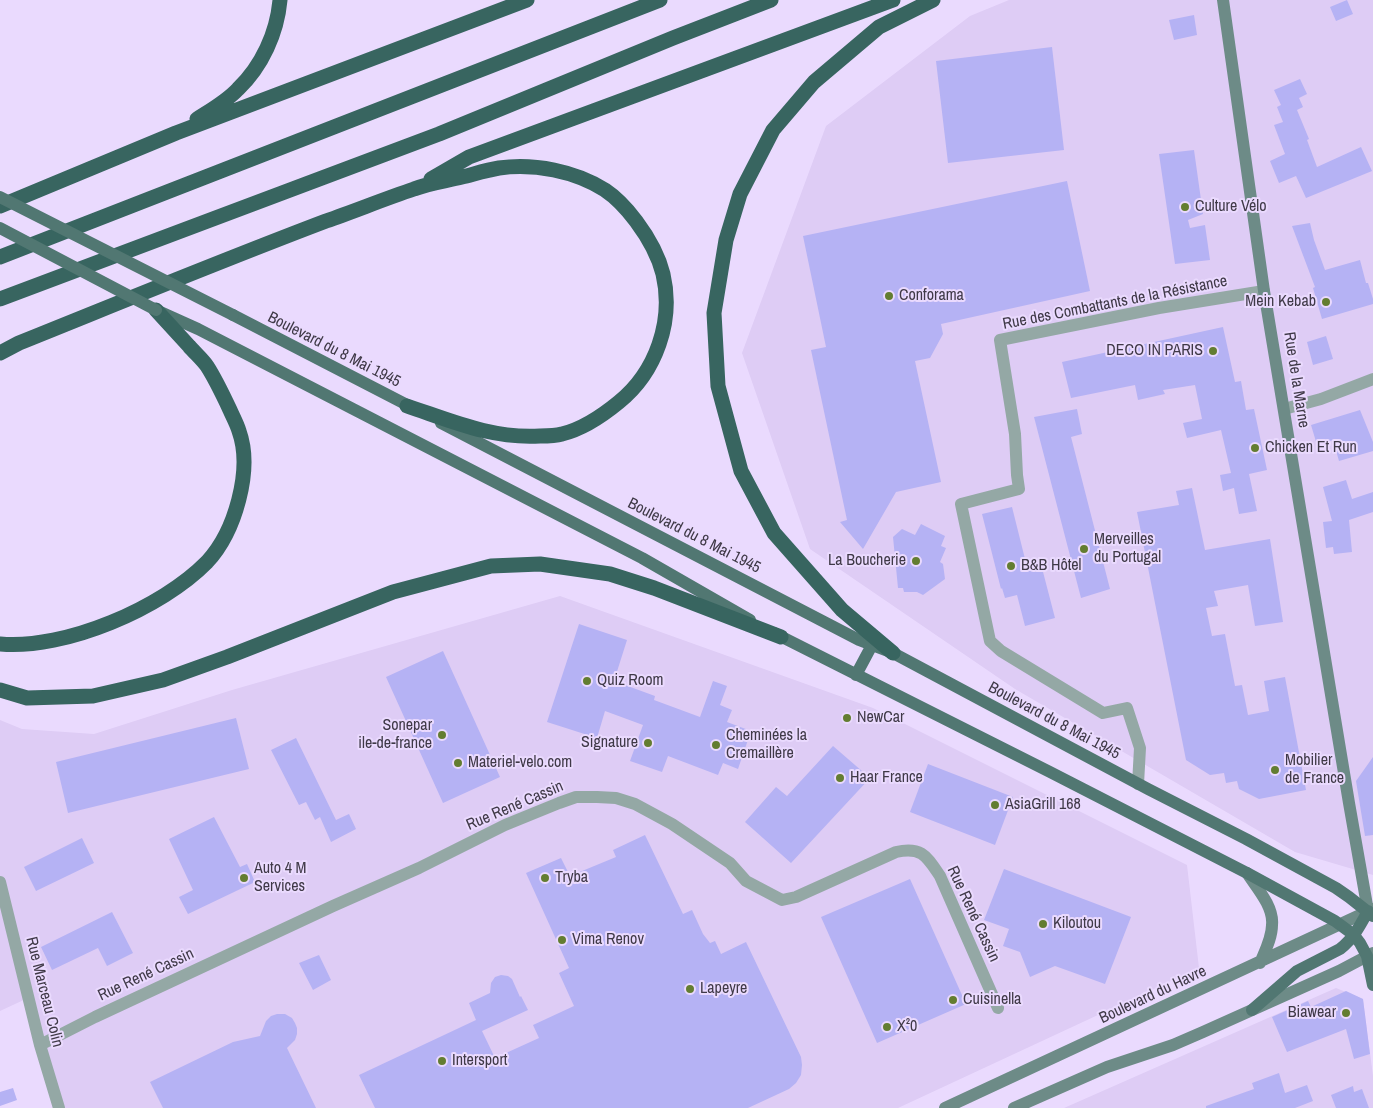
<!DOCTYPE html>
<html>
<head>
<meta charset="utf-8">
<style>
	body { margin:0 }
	canvas { display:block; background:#eadafe }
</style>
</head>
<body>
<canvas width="1373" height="1108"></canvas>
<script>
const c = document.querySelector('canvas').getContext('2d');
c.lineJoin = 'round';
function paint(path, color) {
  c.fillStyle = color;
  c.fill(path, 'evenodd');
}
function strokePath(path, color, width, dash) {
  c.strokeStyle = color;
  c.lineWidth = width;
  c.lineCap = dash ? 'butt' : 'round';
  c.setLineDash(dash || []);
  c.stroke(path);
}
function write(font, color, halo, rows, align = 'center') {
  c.font = font + ' "Archivo Narrow",sans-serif';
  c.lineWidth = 4;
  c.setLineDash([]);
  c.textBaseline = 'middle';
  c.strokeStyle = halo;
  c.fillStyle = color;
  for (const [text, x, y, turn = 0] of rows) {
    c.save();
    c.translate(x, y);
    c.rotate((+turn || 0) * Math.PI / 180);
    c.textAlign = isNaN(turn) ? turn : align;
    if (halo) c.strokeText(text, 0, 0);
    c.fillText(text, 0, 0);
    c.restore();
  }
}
paint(new Path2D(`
	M1009,0h364v875l-78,-23 -280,-163 -205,-140 -68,-196 84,-227 144,-110z
	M560,596l313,112 314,157 12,103 -301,140h-839l-31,-110 -28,13v-291l22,9 72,5 138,-44z
	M1336,988l27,11 10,77v32h-309z`), '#deccf5');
paint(new Path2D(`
	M1347,0l6,14 -17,7 -6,-14z
	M1194,15l3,20 -23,5 -5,-20z
	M1052,47l12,103 -116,13 -12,-102z
	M1300,79l7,15 -8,4 4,9 -6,3 12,29 -2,1 10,27 44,-20 11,24 -66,27 -10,-22 -17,7 -9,-22 15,-7 -11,-29 9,-3 -6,-15 4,-2 -7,-15z
	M1194,150l9,64 -15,6 2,8 15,-3 5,35 -35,4 -16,-110z
	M1067,181l23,110 -149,33 2,10 -13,24 -15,3 26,121 -45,10 -33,57 -23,-27 7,-2 -36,-170 15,-3 -23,-111z
	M1310,223l4,17 11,30 35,-10 6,23h2l5,16v5l-51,15 -9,-31 2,-1 -23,-61z
	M1223,327l12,55 6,-1 5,29 8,-1 13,61 -18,4 8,37 -18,3 -5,-26 -11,3 -3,-16 11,-2 -10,-43 -34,8 -4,-15 19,-4 -7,-34 -32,5 2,4 -27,6 -3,-15 -64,13 -9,-36z
	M1326,336l7,23 -20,6 -6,-23z
	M1077,409l5,25 -11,3 39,152 -29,9 -47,-181z
	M1360,410l13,32v9l-34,10 -6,-21 -16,5 -6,-20z
	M1346,480l6,19 21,-7v20l-24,8 3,32 -18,2 -1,-7 -7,1 -3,-26 9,-1 -9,-34z
	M1192,488l13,62 65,-11 13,83 -28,4 -7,-41 -34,6 4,15 -12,2 6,28 13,-2 10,52 7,-1 6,30 21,-4 -5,-30 21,-4 21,113 -47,9 -20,-10 -2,-8 -11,2 -2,-10 -14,2 -24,-15 -49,-248 42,-7 -3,-14z
	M1012,507l16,64 14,-3 13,50 -30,8 -8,-31 -12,3 -3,-10 -1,1 -19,-75z
	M921,524l24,12 -4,10 5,2 -6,14 3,2 2,15 -22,16 -6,-3h-13l-1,-4h-5l-5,-51 9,-8 13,6z
	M579,624l48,16 -13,41 41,15 -1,4 46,17 13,-36 14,5 -7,19 12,5 -5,12 24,9 -13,38 -15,-6 -5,12 -50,-19 -6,16 -32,-11 13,-36 -38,-14 -8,27 -50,-16z
	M443,651l57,126 -57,26 -57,-126z
	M236,718l13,51 -181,44 -12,-51z
	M296,738l40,82 13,-6 7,15 -25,13 -11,-25 -5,3 -9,-18 -7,3 -28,-55z
	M833,746l37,32 -79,85 -46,-41 31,-35 11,9z
	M1373,757v78l-8,1 -9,-55z
	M928,764l85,33 -18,48 -85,-33z
	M214,817l26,50 7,-3 8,18 -67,32 -9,-17 14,-7 -24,-51z
	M645,835l38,79 9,-4 11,24 7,9 5,-2 6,13 25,-12 55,115 1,8 -1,10 -5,8 -7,6 -41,19h-373l-16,-33 117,-55 -7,-17 21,-10 1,-10 4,-6 6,-2 7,1 4,3 8,18 1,-1 7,14 -46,21 13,27 44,-20 -6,-13 41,-19 -15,-33 10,-5 -43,-95 35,-15 9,18 46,-19 -3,-7z
	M82,838l12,25 -58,28 -12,-24z
	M1004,869l127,48 -26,67 -50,-18 -25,11 -10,-25 -17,-6 6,-17 -25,-9z
	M910,879l56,125 -89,39 -56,-126z
	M112,912l21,41 -26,13 -9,-18 -46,22 -11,-23z
	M319,955l12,25 -18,10 -14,-27z
	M1346,991l17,8 7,55 -16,5 -8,-30 -59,23 -15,-35 36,-16 3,6z
	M277,1014h8l7,4 3,5 2,5v6l-2,6 -8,8 29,60h-153l-13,-26 83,-40 27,-6 6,-15 5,-5z
	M1279,1073l6,20 22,-8 6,16 -18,7h-89v-2l48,-17 -2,-6z
	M1353,1086l1,6 8,-3 7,19h-33l-5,-13z
	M13,1088l4,12 -17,6v-14z`), '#b5b2f4');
strokePath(new Path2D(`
	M1284,409l37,-10 52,-20
	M1138,784l2,-36 -13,-40 -24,5 -102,-62 -11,-10 -29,-137 58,-15 -2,-14 -2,-41 -15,-94 159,-32 105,-17
	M0,882l40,163 19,63
	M40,1045l55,-28 238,-111 86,-38 86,-43 54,-22 17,-6h21l19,1 19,6 37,20 58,39 16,18 36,19 14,-3 100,-45c26,-6 31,5 44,24l58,132`), '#94a8a5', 12);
strokePath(new Path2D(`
	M1223,0l41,291 85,512 19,108
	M1247,873c10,15 27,34 25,52 0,13 -7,26 -12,38
	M945,1108l428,-199
	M1014,1108l93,-41 66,-22 30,-13 136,-61 34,-18`), '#6d8b87', 12);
strokePath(new Path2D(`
	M158,311l40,18 444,229 108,62
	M233,315l182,94
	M441,423l418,217 34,13 255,136 98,50 90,49 13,9 24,19
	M774,633l276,139 197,101 88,48 19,14 6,8 7,13 6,29
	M856,675l16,-30
	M1252,1010l45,-39 43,-22c13,-10 20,-23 28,-38`), '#517772', 12);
strokePath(new Path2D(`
	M197,119c14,-9 30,-18 41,-30 24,-23 39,-56 42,-89
	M431,179l38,-22 424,-157
	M0,206l176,-73 351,-133
	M0,257l660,-257
	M0,299l439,-165 234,-96 98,-38
	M0,353l19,-10c102,-41 204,-83 307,-122 29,-10 58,-22 88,-32 15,-6 32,-8 48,-12 12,-3 25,-7 37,-9 35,-5 76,3 106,22 12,8 22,19 31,31 12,16 22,33 27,53 11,47 -7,98 -44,128 -17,14 -36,27 -57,32 -7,2 -15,2 -22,2 -48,3 -88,-15 -133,-30
	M0,644c65,6 162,-36 207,-82 28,-30 46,-92 32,-131 -2,-7 -6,-14 -9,-21 -7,-15 -14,-30 -23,-44 -5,-7 -12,-13 -18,-20 -11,-12 -22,-24 -33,-36
	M893,653l-51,-43 -68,-77 -33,-62 -23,-85 -4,-73 12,-73 14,-46 33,-64 41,-48 65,-55 54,-27
	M0,690l27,8 66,-2 70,-16 64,-23 166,-65 98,-26 49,-2 70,10 44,14 127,49`), '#386560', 15);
strokePath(new Path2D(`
	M0,197l233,118
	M0,228l156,82`), '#517772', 12);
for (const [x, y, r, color] of [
	[1185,207,5,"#637d31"],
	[889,296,5,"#637d31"],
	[1326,302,5,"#637d31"],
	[1213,351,5,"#637d31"],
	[1255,448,5,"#637d31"],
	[1084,549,5,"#637d31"],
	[916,561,5,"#637d31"],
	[1011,566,5,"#637d31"],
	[587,681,5,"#637d31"],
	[847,718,5,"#637d31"],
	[442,735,5,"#637d31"],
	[648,743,5,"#637d31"],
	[716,745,5,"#637d31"],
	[458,763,5,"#637d31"],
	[1275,770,5,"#637d31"],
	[840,778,5,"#637d31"],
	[995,805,5,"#637d31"],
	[244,878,5,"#637d31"],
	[545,878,5,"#637d31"],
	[1043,924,5,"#637d31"],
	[562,940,5,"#637d31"],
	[690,989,5,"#637d31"],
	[953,1000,5,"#637d31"],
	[1346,1013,5,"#637d31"],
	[887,1027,5,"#637d31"],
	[442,1061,5,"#637d31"]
]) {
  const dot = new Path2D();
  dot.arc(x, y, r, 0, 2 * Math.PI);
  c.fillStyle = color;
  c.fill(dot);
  strokePath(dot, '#eadafe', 2);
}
write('16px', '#3f3947', '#eadafe', [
	["Culture Vélo",1195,207],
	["Conforama",899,296],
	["Mein Kebab",1316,302,"right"],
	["DECO IN PARIS",1203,351,"right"],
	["Chicken Et Run",1265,448],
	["Merveilles",1094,540],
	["du Portugal",1094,558],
	["La Boucherie",906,561,"right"],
	["B&B Hôtel",1021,566],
	["Quiz Room",597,681],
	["NewCar",857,718],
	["Sonepar",432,726,"right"],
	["ile-de-france",432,744,"right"],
	["Cheminées la",726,736],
	["Cremaillère",726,754],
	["Signature",638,743,"right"],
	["Mobilier",1285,761],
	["de France",1285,779],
	["Materiel-velo.com",468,763],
	["Haar France",850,778],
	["AsiaGrill 168",1005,805],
	["Auto 4 M",254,869],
	["Services",254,887],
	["Tryba",555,878],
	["Kiloutou",1053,924],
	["Vima Renov",572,940],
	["Lapeyre",700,989],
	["Cuisinella",963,1000],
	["Biawear",1336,1013,"right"],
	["X²0",897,1027],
	["Intersport",452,1061]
], 'left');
write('16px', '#3f3947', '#eadafe', [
	["Rue des Combattants de la Résistance",1115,303,-11],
	["Boulevard du 8 Mai 1945",334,350,27],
	["Rue de la Marne",1296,380,81],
	["Boulevard du 8 Mai 1945",694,536,27],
	["Boulevard du 8 Mai 1945",1054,721,28],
	["Rue René Cassin",515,806,-23],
	["Rue René Cassin",973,914,65],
	["Rue René Cassin",146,975,-25],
	["Rue Marceau Colin",44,992,76],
	["Boulevard du Havre",1153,995,-25]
]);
</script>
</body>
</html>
